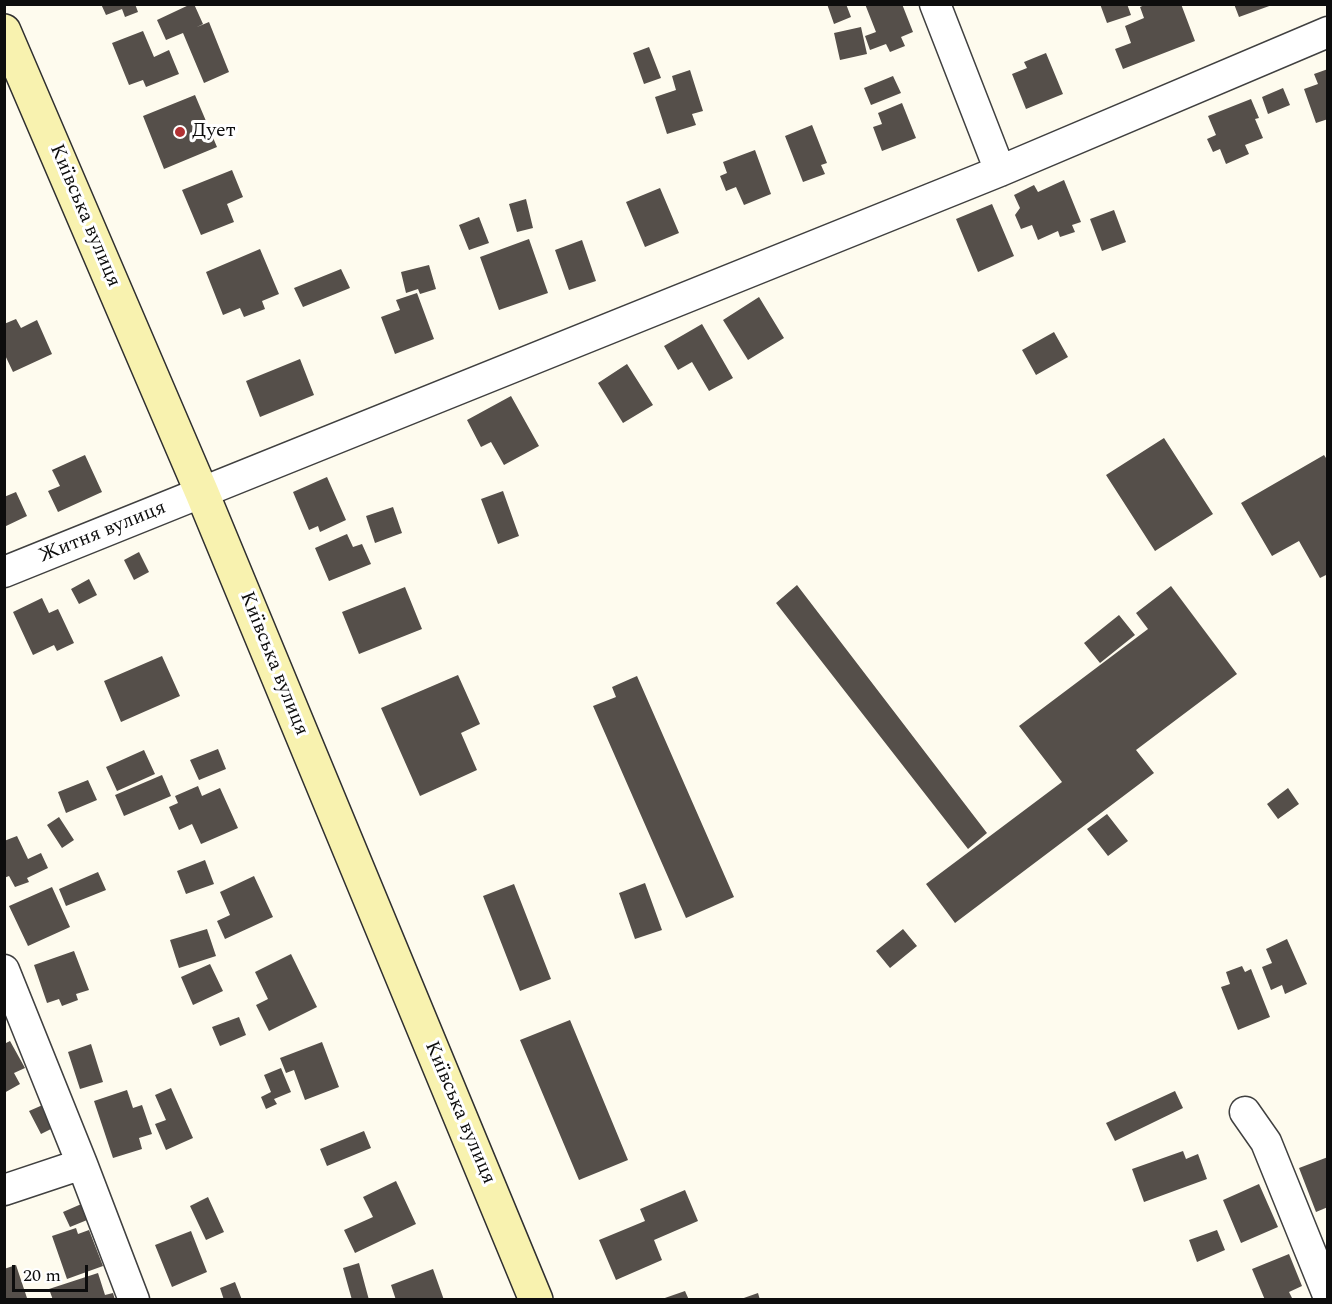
<!DOCTYPE html>
<html>
<head>
<meta charset="utf-8">
<style>
	body { margin:0 }
	#map { position:relative; width:1332px; height:1304px; overflow:hidden; background:#fefbee; font-family:Spectral,serif }
	canvas { display:block }
	.frame { position:absolute; inset:0; border:6px solid #0d0d0d; pointer-events:none }
	.scale { position:absolute; left:12px; top:1265px; width:76px; height:27px; box-sizing:border-box; border:3px solid #0d0d0d; border-top:0; padding-left:8px; font-size:18px; line-height:21px; white-space:nowrap; color:#0d0d0d; -webkit-text-stroke:4px #fff; paint-order:stroke }
</style>
</head>
<body>
<div id="map">
<canvas width="1332" height="1304"></canvas>
<div class="frame"></div>
<div class="scale">20 m</div>
</div>
<script>
const c = document.querySelector('canvas').getContext('2d');
c.lineJoin = 'round';
function paint(path, color) {
  c.fillStyle = color;
  c.fill(path, 'evenodd');
}
function strokePath(path, color, width, dash) {
  c.strokeStyle = color;
  c.lineWidth = width;
  c.lineCap = dash ? 'butt' : 'round';
  c.setLineDash(dash || []);
  c.stroke(path);
}
function write(font, color, halo, rows, align = 'center') {
  c.font = font + ' Spectral,serif';
  c.lineWidth = 6;
  c.setLineDash([]);
  c.textBaseline = 'middle';
  c.strokeStyle = halo;
  c.fillStyle = color;
  for (const [text, x, y, turn = 0] of rows) {
    c.save();
    c.translate(x, y);
    c.rotate((+turn || 0) * Math.PI / 180);
    c.textAlign = isNaN(turn) ? turn : align;
    if (halo) c.strokeText(text, 0, 0);
    c.fillText(text, 0, 0);
    c.restore();
  }
}
paint(new Path2D(`
	M101,4h34l3,8 -13,5 -3,-8 -16,6z
	M191,4h3l9,20 -6,3 12,-5 20,50 -25,11 -21,-50 -17,7 -9,-20z
	M827,4h19l5,13 -17,7z
	M865,4h37l11,28 -12,5 4,9 -15,6 -4,-8 -16,6 -5,-14 11,-4z
	M1100,4h27l4,11 -24,8z
	M1147,4h34l14,37 -72,28 -8,-20 16,-6 -6,-17 19,-8 -4,-11z
	M1234,4h38v1l-33,12z
	M861,27l6,27 -27,6 -6,-27z
	M143,31l11,26 15,-7 10,24 -33,13 -3,-7 -14,5 -17,-42z
	M649,47l12,31 -17,6 -11,-31z
	M1046,53l17,41 -37,15 -14,-35 15,-6 -3,-6z
	M1328,69v50l-12,4 -12,-34 14,-5 -4,-10z
	M690,70l13,41 -11,3 4,11 -29,9 -12,-37 21,-7 -4,-14z
	M893,76l8,17 -30,12 -7,-17z
	M1283,88l7,17 -22,9 -6,-17z
	M195,95l22,52 -53,22 -21,-53z
	M1251,99l8,19 -4,1 8,19 -18,7 4,9 -23,10 -6,-15 -7,3 -6,-13 9,-4 -8,-19z
	M902,103l14,35 -34,13 -9,-24 9,-3 -4,-11z
	M812,125l15,38 -6,2 4,9 -22,8 -18,-46z
	M755,150l16,44 -27,11 -8,-18 -10,4 -6,-15 7,-3 -4,-11z
	M232,170l11,27 -16,7 7,18 -33,13 -19,-45z
	M1064,180l17,42 -9,3 3,7 -15,5 -2,-6 -20,9 -6,-15 -11,4 -6,-14 5,-7 -6,-13 20,-10 4,7z
	M660,188l19,45 -34,14 -19,-45z
	M526,199l7,29 -16,4 -8,-28z
	M992,204l22,52 -36,16 -22,-53z
	M1114,210l12,32 -24,9 -12,-32z
	M479,217l10,26 -20,7 -10,-25z
	M529,239l19,54 -49,17 -19,-53z
	M582,240l14,41 -27,9 -14,-40z
	M260,249l19,45 -17,7 3,8 -21,8 -4,-9 -17,7 -17,-43z
	M429,265l7,24 -16,5 -2,-5 -12,4 -5,-21z
	M341,269l9,19 -47,19 -9,-19z
	M417,293l17,46 -39,15 -14,-37 19,-7 -4,-10z
	M759,297l25,41 -36,22 -25,-40z
	M16,319l5,9 16,-8 15,34 -39,18 -9,-19v-29z
	M702,324l31,54 -24,13 -17,-29 -14,8 -14,-24z
	M1054,332l14,25 -32,18 -14,-25z
	M300,359l14,36 -54,22 -14,-36z
	M627,364l26,41 -30,18 -25,-40z
	M511,396l28,50 -35,19 -13,-23 -10,5 -14,-27z
	M1164,438l49,76 -58,37 -49,-76z
	M85,455l17,37 -44,20 -10,-21 12,-5 -8,-16z
	M1324,455l4,6v113l-8,4 -21,-37 -27,15 -31,-53z
	M327,477l19,43 -26,12 -2,-6 -9,4 -16,-38z
	M503,491l16,45 -21,8 -17,-45z
	M16,492l11,24 -23,11v-30z
	M393,507l9,26 -27,10 -9,-27z
	M347,534l6,13 9,-3 9,20 -42,17 -14,-33z
	M139,552l10,20 -15,8 -10,-20z
	M89,579l8,16 -18,9 -8,-15z
	M797,585l190,248 -19,16 -192,-246z
	M1171,586l66,88 -101,76 18,23 -199,150 -29,-39 136,-102 -43,-56 129,-97 -12,-16z
	M405,587l17,42 -63,25 -17,-42z
	M42,598l7,15 9,-4 16,34 -17,8 -3,-6 -21,10 -20,-43z
	M1119,615l16,20 -35,28 -16,-20z
	M162,656l18,40 -59,26 -17,-41z
	M458,675l22,49 -19,9 16,37 -57,26 -39,-88z
	M637,676l97,221 -48,21 -93,-212 23,-9 -4,-10z
	M218,749l8,20 -27,11 -9,-20z
	M144,750l11,24 -38,17 -11,-24z
	M162,775l9,21 -47,20 -9,-21z
	M88,780l9,20 -31,13 -8,-21z
	M198,786l4,10 18,-8 18,40 -37,16 -9,-20 -13,6 -10,-23 9,-4 -3,-7z
	M1288,788l11,16 -21,15 -11,-15z
	M1107,814l21,27 -20,15 -21,-27z
	M59,817l15,23 -12,8 -15,-23z
	M17,836l11,23 13,-6 7,15 -21,10 2,4 -14,5 -6,-11 -5,2v-37z
	M205,860l9,24 -28,10 -9,-23z
	M98,872l8,18 -40,16 -7,-17z
	M254,876l19,41 -48,22 -8,-18 13,-6 -10,-23z
	M645,883l17,47 -27,9 -16,-46z
	M514,884l37,95 -31,12 -37,-95z
	M52,887l18,40 -42,19 -19,-40z
	M207,929l9,27 -37,12 -9,-28z
	M903,929l14,17 -27,22 -14,-17z
	M1287,939l20,45 -22,10 -3,-9 -11,5 -9,-23 10,-4 -6,-14z
	M74,951l15,39 -13,4 2,6 -16,6 -3,-7 -12,4 -13,-38z
	M291,954l26,53 -48,24 -13,-26 12,-6 -13,-27z
	M210,964l13,27 -30,14 -12,-28z
	M1242,966l3,6 6,-3 19,48 -32,13 -17,-43 9,-3 -4,-12z
	M239,1017l7,18 -26,11 -8,-19z
	M570,1020l58,140 -49,20 -59,-140z
	M10,1041l15,27 -11,5 6,11 -16,9v-49z
	M322,1042l17,45 -34,13 -11,-30 -8,3 -6,-15z
	M91,1044l12,38 -23,7 -12,-37z
	M281,1068l10,24 -17,7 3,5 -11,5 -5,-12 10,-5 -7,-17z
	M171,1088l22,50 -27,12 -11,-26 11,-4 -11,-25z
	M127,1090l6,18 9,-3 10,29 -13,4 3,11 -29,9 -19,-57z
	M1175,1091l8,17 -68,33 -9,-18z
	M45,1104l12,22 -16,8 -12,-23z
	M364,1131l7,17 -44,18 -7,-17z
	M1183,1151l3,8 12,-5 9,25 -63,23 -12,-33z
	M1328,1157v50l-12,5 -17,-44z
	M396,1181l20,43 -61,29 -11,-23 29,-13 -10,-20z
	M1259,1184l19,43 -37,16 -18,-43z
	M685,1190l13,31 -44,19 8,20 -46,20 -17,-40 46,-19 -5,-12z
	M208,1197l16,35 -18,8 -16,-34z
	M86,1202l6,16 -22,9 -7,-15z
	M76,1228l2,6 11,-4 14,36 -36,13 -15,-43z
	M1217,1230l8,20 -28,12 -8,-22z
	M191,1231l16,41 -35,15 -17,-42z
	M1289,1254l13,32 -13,6 4,8h-28l-13,-31z
	M359,1263l10,37h-17l-9,-32z
	M16,1265l11,33 -23,2v-31z
	M433,1269l11,31h-48l-5,-15z
	M98,1273l7,22 8,-2 2,7h-62l-4,-11z
	M235,1282l7,18h-18l-4,-12z
	M685,1291l4,9h-27v-1z
	M758,1293l2,7h-19v-1z`), '#554f4a');
const street = new Path2D(`
	M935,4l65,167
	M4,572l996,-401 328,-139
	M4,970l78,194 -78,26
	M1245,1112l21,30 62,153
	M82,1164l52,136`);
const secondary = new Path2D(`
	M4,31l198,462 334,807`);
strokePath(street, '#404040', 33);
strokePath(secondary, '#2f2f2f', 36);
strokePath(street, '#fff', 30);
strokePath(secondary, '#f8f2af', 33);
for (const [x, y, r, color] of [
	[180,132,6,"#b13133"]
]) {
  const dot = new Path2D();
  dot.arc(x, y, r, 0, 2 * Math.PI);
  c.fillStyle = color;
  c.fill(dot);
  strokePath(dot, '#fff', 2);
}
write('20px', '#0d0d0d', '#fff', [
	["Дует",192,132]
], 'left');
write('20px', '#0d0d0d', '#fff', [
	["Київська вулиця",84,216,67],
	["Житня вулиця",103,533,-22],
	["Київська вулиця",273,664,68],
	["Київська вулиця",459,1113,67]
]);
</script>
</body>
</html>
